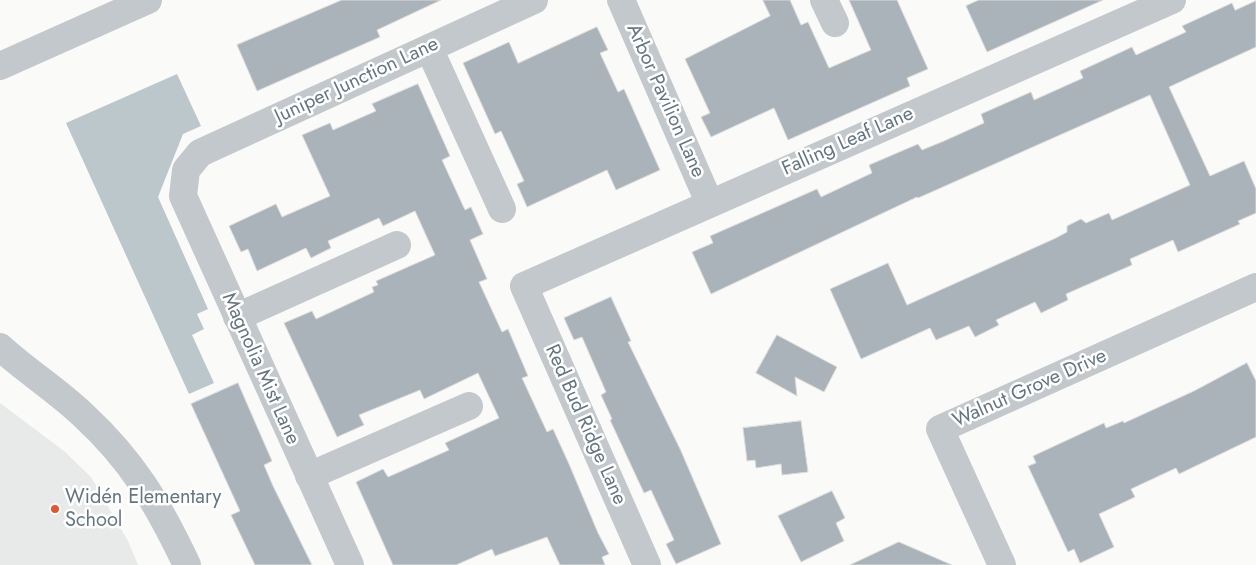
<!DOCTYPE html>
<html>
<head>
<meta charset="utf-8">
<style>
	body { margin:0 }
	canvas { display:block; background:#fafaf8 }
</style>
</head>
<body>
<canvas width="1256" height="565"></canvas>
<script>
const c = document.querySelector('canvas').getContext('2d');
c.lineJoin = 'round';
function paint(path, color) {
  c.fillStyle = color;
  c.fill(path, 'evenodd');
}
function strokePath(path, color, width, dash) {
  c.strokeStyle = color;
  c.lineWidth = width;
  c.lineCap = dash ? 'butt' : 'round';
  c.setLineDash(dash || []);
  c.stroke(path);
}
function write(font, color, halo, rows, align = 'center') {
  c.font = font + ' Jost,sans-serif';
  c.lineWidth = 5;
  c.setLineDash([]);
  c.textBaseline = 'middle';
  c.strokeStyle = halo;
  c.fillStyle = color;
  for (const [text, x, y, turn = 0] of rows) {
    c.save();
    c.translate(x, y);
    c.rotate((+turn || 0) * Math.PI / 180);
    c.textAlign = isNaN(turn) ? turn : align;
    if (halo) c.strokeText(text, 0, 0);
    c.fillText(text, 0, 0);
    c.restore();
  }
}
paint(new Path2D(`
	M0,403l64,48 27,26 37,64 10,24h-138z`), '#e8e9e9');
paint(new Path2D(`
	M177,74l24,52 -18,8 -25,63 50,112 -11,5 7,15 -12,6 22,48 -25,11 -123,-271z`), '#bbc7cb');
const building = new Path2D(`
	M342,0h99l-64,30 3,7 -123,54 -20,-46z
	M763,0h27l11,25 7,-3 21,46 42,-18 -22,-50h48l31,69 -21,9 3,8 -122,54 -14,-32 -63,29 -10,-20 9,-4 -25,-54 85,-43z
	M979,0h124l-116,52 -21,-46z
	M1256,1v46l-87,40 41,89 34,-15 12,28v24l-18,8 2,3 -62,28 -5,-12 -43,19 2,6 -66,29 2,6 -27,13 -6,-11 -39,18 3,5 -24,12 -6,-11 -33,14 -6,-12 -69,31 -31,-70 58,-26 19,42 149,-67 11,-6v-6l14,-7 5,4 23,-10 3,7 78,-35 -40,-90 -232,103 -1,-1 -206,97 -19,-42 21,-9 -3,-7 107,-47 4,8 51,-24 -3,-8 49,-21 4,6 22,-9 40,-18 -3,-9 50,-22 3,8 49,-22 -3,-7 52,-24 4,8 50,-23 -4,-6 50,-23 3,7z
	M597,27l11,23 -8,3 18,39 6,-3 36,81 -44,20 -9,-20 -80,37 -10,-23 7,-3 -23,-50 -6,3 -32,-71 46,-21 9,21z
	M418,84l32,72 -8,4 23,50 6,-3 12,27 -13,6 17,39 -8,3 23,50 6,-3 20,47 -6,2 25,54 6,-3 16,35 29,69 11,21 -7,3 3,8h-45l-13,-28 -52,19 -3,-7 -36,16h-63l-37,-83 27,-13 5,8 61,-27 -4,-7 54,-25 -21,-45 -54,26 -4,-9 -61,25 5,10 -27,12 -53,-114 28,-12 4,8 58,-27 -2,-5 6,-2 -2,-4 59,-26 -20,-44 -32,15 -4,-8 -51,23 3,7 -20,10 -5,-10 -49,23 -9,-22 -7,3 -12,-26 47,-22 6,13 48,-21 -28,-61 28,-12 3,7 43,-19 -4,-7z
	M611,297l20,44 -3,1 53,109 40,93 -45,20 -10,-20 8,-4 -23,-50 -7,3 -34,-73 2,-1 -11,-24 5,-3 -24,-55 -8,3 -10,-22z
	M777,335l60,32 -13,25 -29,-15 2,19 -41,-23z
	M1247,363l9,18v56l-77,37 -3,-6 -45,21 4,8 -36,17 15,33 -34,16 -6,-14 -6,3 -40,-86 8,-3 -3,-7 71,-33 2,5 17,-7 1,2 70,-32z
	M238,383l34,78 -8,4 9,21 39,79h-57l-24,-50 9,-4 -49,-107z
	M801,421l7,51 -26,3 -1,-11 -25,4 -1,-8 -8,1 -4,-33z
	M832,491l13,27 -9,5 8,18 -43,21 -23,-46z
	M899,542l53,23h-102z`);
paint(building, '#aab3b9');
strokePath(building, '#dcdcda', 1);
strokePath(new Path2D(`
	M621,0l88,202
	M824,0l11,23
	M429,48l73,161
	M0,66l148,-66
	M237,317l160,-72
	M0,347c26,24 57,43 83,68 50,46 75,89 104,150
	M309,476l160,-70
	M350,565l-167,-369 3,-26 14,-17 334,-153
	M647,565l-123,-279 648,-286
	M1002,565l-62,-136 316,-142`), '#c3c8cc', 28);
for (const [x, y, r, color] of [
	[55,509,5,"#e4572e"]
]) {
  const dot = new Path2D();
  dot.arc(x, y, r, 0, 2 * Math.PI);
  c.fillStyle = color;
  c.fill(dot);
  strokePath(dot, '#fff', 2);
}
write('20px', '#657683', '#fff', [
	["Juniper Junction Lane",357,81,-25],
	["Arbor Pavilion Lane",665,101,66],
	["Falling Leaf Lane",848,142,-24],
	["Magnolia Mist Lane",260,369,66],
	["Walnut Grove Drive",1030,389,-24],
	["Red Bud Ridge Lane",585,425,66]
]);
write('20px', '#657683', '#fff', [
	["Widén Elementary",65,498],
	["School",65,521]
], 'left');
</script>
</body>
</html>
